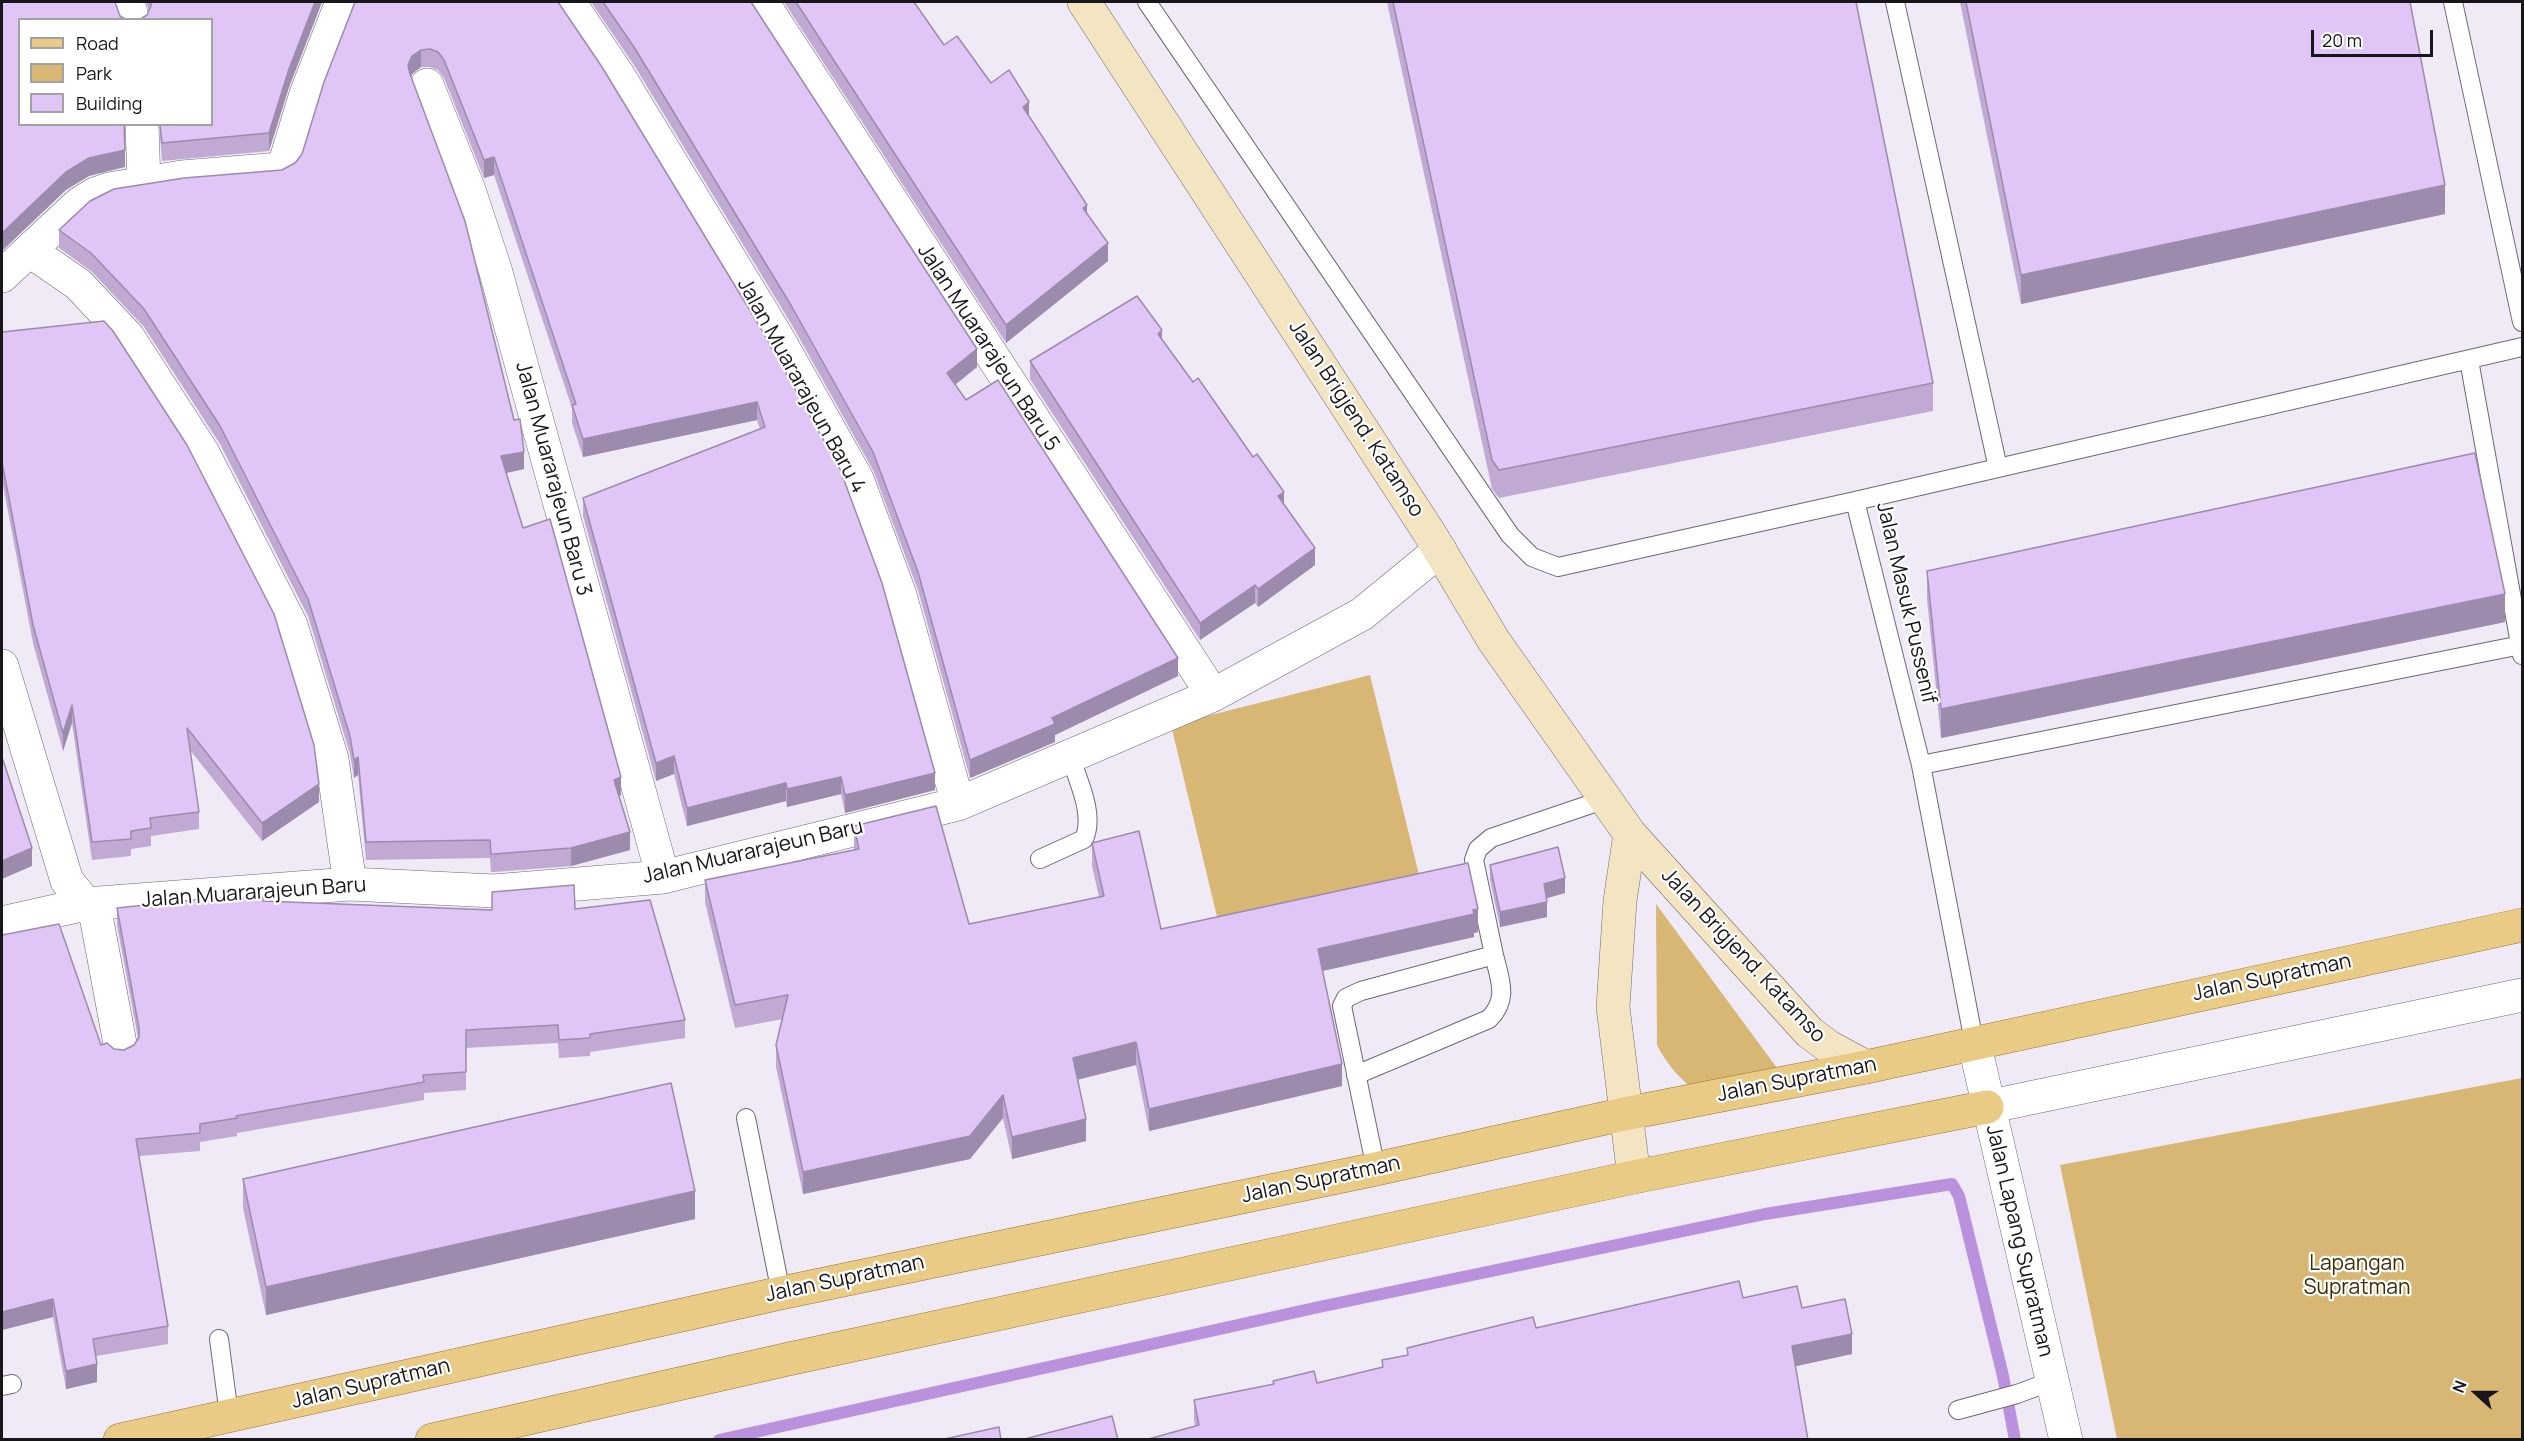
<!DOCTYPE html>
<html>
<head>
<meta charset="utf-8">
<style>
	body { margin:0 }
	#map { position:relative; width:2524px; height:1441px; overflow:hidden; background:#f0eaf6; font-family:Manrope,sans-serif }
	canvas { display:block }
	.frame { position:absolute; inset:0; border:3px solid #18161a; pointer-events:none }
	.legend { position:absolute; left:18px; top:18px; width:195px; height:108px; box-sizing:border-box; background:#fff; border:2px solid #a3a2a3; margin:0; padding:8px 10px; list-style:none; font-size:18px; color:#18161a }
	.legend li { display:flex; align-items:center; gap:12px; height:30px }
	.legend b { width:30px; border:2px solid #a3a2a3 }
	.north { position:absolute; left:2446px; top:1363px; width:60px; height:60px; -webkit-text-stroke:4px #fff; paint-order:stroke; rotate:291deg; font-size:16px; font-weight:700; line-height:24px; text-align:center; color:#18161a }
	.north::after { content:''; display:block; margin:auto; width:21px; height:27px; background:#18161a; clip-path:polygon(50% 0,100% 100%,50% 72%,0 100%) }
	.scale { position:absolute; left:2311px; top:30px; width:122px; height:27px; box-sizing:border-box; border:3px solid #18161a; border-top:0; padding-left:8px; font-size:18px; line-height:21px; white-space:nowrap; color:#18161a; -webkit-text-stroke:4px #fff; paint-order:stroke }
</style>
</head>
<body>
<div id="map">
<canvas width="2524" height="1441"></canvas>
<div class="frame"></div>
<ul class="legend">
<li><b style="height:8px;background:#eacb86"></b>Road</li>
<li><b style="height:16px;background:#d8b674"></b>Park</li>
<li><b style="height:16px;background:#dfc6f6"></b>Building</li>
</ul>
<div class="north">N</div>
<div class="scale">20 m</div>
</div>
<script>
const c = document.querySelector('canvas').getContext('2d');
c.lineJoin = 'round';
function paint(path, color) {
  c.fillStyle = color;
  c.fill(path, 'evenodd');
}
function strokePath(path, color, width, dash) {
  c.strokeStyle = color;
  c.lineWidth = width;
  c.lineCap = dash ? 'butt' : 'round';
  c.setLineDash(dash || []);
  c.stroke(path);
}
function write(font, color, halo, rows, align = 'center') {
  c.font = font + ' Manrope,sans-serif';
  c.lineWidth = 4.5;
  c.setLineDash([]);
  c.textBaseline = 'middle';
  c.strokeStyle = halo;
  c.fillStyle = color;
  for (const [text, x, y, turn = 0] of rows) {
    c.save();
    c.translate(x, y);
    c.rotate((+turn || 0) * Math.PI / 180);
    c.textAlign = isNaN(turn) ? turn : align;
    if (halo) c.strokeText(text, 0, 0);
    c.fillText(text, 0, 0);
    c.restore();
  }
}
paint(new Path2D(`
	M1370,675l49,200 -200,50 -48,-200z
	M1656,904l127,172 -85,17c-17,-13 -31,-28 -41,-48z
	M2522,1078v361h-405l-57,-274z`), '#d8b674');
strokePath(new Path2D(`
	M719,1440l600,-133 446,-93 187,-30 7,12 44,180 12,64`), '#b991dd', 12);
const service = new Path2D(`
	M1147,2l363,533 22,22 26,10 297,-66
	M1895,2l103,466 -143,33 66,264 53,277
	M2453,2l69,320
	M2469,360l53,295
	M1998,468l524,-121
	M1921,765l600,-120
	M1040,859l44,-20c11,-25 -6,-58 -14,-83
	M1356,1075l133,-56c20,-20 11,-39 5,-64
	M746,1118l35,175
	M1376,1169l-34,-163 4,-8 15,-7 133,-36 -20,-95 4,-11 13,-11 112,-38
	M219,1339l10,76
	M2,1386l10,-2
	M1958,1410l59,-16 35,-13`);
const minor = new Path2D(`
	M128,2l5,18
	M569,2l49,73 158,260 81,144 43,116 58,209
	M762,2l451,693
	M427,85l42,105 26,79 168,608
	M142,124l2,59
	M30,251l48,33 50,53 75,116 88,172 41,134 18,125
	M2,276l77,-72 16,-10 14,-5 73,-12 98,-8 4,-3 22,-72 36,-92
	M2,666l65,215 29,35 25,133
	M2,923l84,-19 264,-20 144,7 169,-14 295,-73 255,-109 149,-81 78,-64
	M1987,1107l535,-112`);
const tertiary = new Path2D(`
	M1974,1042l92,398`);
const secondary = new Path2D(`
	M1084,2l346,532 64,107 136,193 179,198 20,15 37,20
	M1630,834l-10,67 -7,106 21,170`);
const primary = new Path2D(`
	M120,1440l661,-147 595,-124 248,-55 242,-47 656,-142
	M432,1440l352,-80 850,-183 353,-70`);
strokePath(service, '#6e6973', 20);
strokePath(minor, '#6e6973', 34);
strokePath(tertiary, '#6e6973', 34);
strokePath(secondary, '#6e6973', 34);
strokePath(primary, '#97752c', 34);
strokePath(service, '#fff', 18);
strokePath(minor, '#fff', 33);
strokePath(tertiary, '#fff', 33);
strokePath(secondary, '#f4e5c2', 33);
strokePath(primary, '#eacb86', 33);
paint(new Path2D(`
	M146,2h176l-33,85 -20,64 -107,10 -3,-37h53l-65,-109 2,-5z
	M355,2h203l202,325 175,463 -90,23 -4,-19 -54,13 -1,-6 -99,25 -13,-52 -18,7 -73,-265v-18l177,-69 -3,-9 -174,37 -11,-34v-15l-78,-233 -10,3 -40,-100 -6,-8 -8,-3h-9l-9,7 -1,3 113,392 -18,4 17,55 98,267 -2,1 11,54 -59,16 -77,6h-3l-1,-14 -124,2 -8,-85 -4,3 -4,-24 -42,-138 -88,-172 -76,-117 -53,-56 -32,-23v-18l223,-60 13,-7 7,-9z
	M591,2h160l226,365 -22,18 11,15 212,276 -123,59v7l-85,36 -52,-188 -45,-120 -81,-145 -158,-260z
	M784,2h130l30,43 47,38 38,34 58,96 21,48 -102,82z
	M1387,2h469l77,381v28l-434,87 -7,-9z
	M1960,2h450l35,212 -424,90z
	M2,332l317,470 -57,39 -72,-91 9,62v17l-48,7v10l-20,3v7l-39,4 -20,-137 -9,28 -30,-108 -31,-163z
	M1162,339l31,43 91,124 31,59 -57,42 -3,-4 -55,37 -170,-261v-18z
	M1927,571l578,51 -564,116 -14,-139z
	M854,826l115,98 130,-27 -7,-31v-23l69,86 317,3 -4,1v4l-152,34 20,115 -193,45 -13,-66 -58,14 8,62 -74,18 -9,-41 -33,41 -167,35 -27,-127v-22l7,-26 -48,9 -30,-126v-22l149,-30z
	M1490,865l75,28 -18,5v19l-47,10 -10,-47z
	M263,901l229,9 83,-1 110,111v18l-95,14v4l-31,2 -1,-15 -92,5v42l-42,3v7l-187,33v3l-37,6v9l-61,5 29,170v18l-72,12 1,26 -31,7 -13,-72 -51,13 99,-285 13,4 10,1 10,-5 4,-7 -21,-113v-17z
	M243,1179l452,40 -429,96 -23,-107z
	M1743,1298l59,10 50,46 -56,12 -601,60 -1,-6v-20l79,-16v-3l44,2 65,-16v-7l25,-5v-7l129,-20z`), '#c0aad4');
paint(new Path2D(`
	M315,2h7l-33,85 -20,64v-18l20,-64z
	M421,50v17l-9,7 -4,9v-18l4,-9z
	M1029,102v18l-6,-13z
	M125,150v17l-36,9 -23,14 -64,61v-18l64,-61 23,-14z
	M494,157v18l-10,3v-18z
	M2445,185v29l-424,90v-29z
	M1087,205v17l-4,-14z
	M1108,243v18l-102,82v-18z
	M1162,330v17l-4,-13z
	M977,349v18l-30,24v-18z
	M757,402v18l-174,37v-18z
	M524,452v17l-23,5v-18z
	M1284,492v17l-6,-13z
	M1315,548v17l-57,42v-18z
	M1255,585v18l-55,37v-17z
	M2505,594v28l-564,116v-29z
	M1178,658v18l-123,59v7l-85,36v-18l82,-42z
	M72,705v18l-9,28v-18z
	M674,756v18l-18,7v-18z
	M358,757v18l-4,3v-18z
	M935,773v17l-90,23v-18z
	M621,777v18l-7,3v-18z
	M841,777v17l-54,13v-18z
	M786,783v18l-99,25v-18z
	M319,784v18l-57,39v-18z
	M630,832v18l-59,16v-18z
	M32,848v18l-30,13v-18z
	M1565,878v15l-21,6v-15z
	M1547,902v15l-47,10v-15z
	M1478,909v23l-4,1v4l-156,35v-23z
	M1136,1042v23l-63,16v-23z
	M1342,1064v22l-193,45v-22z
	M1003,1095v23l-33,41 -167,35v-22z
	M1086,1119v22l-74,18v-22z
	M695,1191v28l-429,96v-28z
	M53,1299v18l-51,13v-18z
	M1852,1334v20l-60,13v-21z
	M97,1364v18l-31,7v-18z`), '#9c8bac');
const building = new Path2D(`
	M2,2h113l5,14 7,4h-107v104h104l1,26 -36,8 -23,14 -64,61z
	M151,2h164l-26,67 -20,64 -107,10 -2,-19h52v-104h-73l8,-5 4,-9z
	M355,2h203l44,65 158,260 80,142 42,114 53,190 -90,22 -4,-18 -54,12 -1,-6 -99,25 -13,-52 -18,7 -73,-265 182,-71 -8,-25 -174,37 -11,-34 4,-1 -82,-247 -10,3 -40,-100 -6,-8 -8,-3 -9,1 -9,6 -4,9 2,9 55,147 49,199 6,-1 4,33 -23,4 22,72 27,-9 71,258 -7,3 16,52 -59,16 -77,6h-3l-1,-14 -124,2 -8,-85 -4,3 -4,-24 -42,-137 -88,-173 -76,-117 -53,-56 -32,-23 31,-29 24,-12 70,-11 98,-8 13,-7 7,-9 22,-72z
	M603,2h148l226,347 -30,24 19,27 32,-20 180,278 -126,60 3,6 -85,36 -52,-188 -45,-120 -81,-145 -158,-260z
	M796,2h118l30,43 13,-9 34,47 18,-13 20,32 -6,5 64,98 -4,3 25,35 -102,82z
	M1393,2h463l77,381 -434,87 -7,-10z
	M1966,2h444l35,183 -424,90z
	M1137,296l25,34 -4,4 35,48 5,-4 55,79 4,-3 27,38 -6,4 37,52 -57,41 -3,-4 -55,38 -170,-262z
	M104,321l9,10 74,114 87,169 40,131 5,39 -57,39 -75,-95 12,84 -49,6 1,10 -20,3v8l-39,3 -20,-137 -9,28 -30,-108 -31,-163v-130z
	M2475,453l30,141 -564,115 -14,-138z
	M2,757l30,91 -30,13z
	M936,806l33,118 135,-28 -12,-53 47,-12 22,98 307,-66 10,46 -5,1 1,4 -156,35 24,115 -193,45 -13,-67 -63,16 13,61 -74,18 -9,-42 -33,41 -167,36 -27,-127 12,-50 -53,10 -30,-125 154,-31 -5,-23z
	M1558,847l7,31 -21,6 3,18 -47,10 -10,-47z
	M574,885l1,24 75,-9 35,120 -95,14v4l-31,2 -1,-15 -92,5v42l-43,3 1,7 -188,34 1,2 -37,6v9l-64,6 32,187 -75,13 4,25 -31,7 -13,-72 -51,13v-377l57,-11 42,121 6,-2 7,6 10,1 10,-5 5,-8v-9l-22,-120 85,-9 61,-3v5l229,9v-18z
	M671,1083l24,108 -429,96 -23,-108z
	M1739,1281l4,17 54,-12 5,22 43,-9 7,35 -60,12 16,94h-663l54,-15 -5,-25 80,-16 -1,-3 41,-10 3,12 66,-16 -1,-7 26,-5 -1,-7 126,-31 3,11z
	M1112,1416l6,24h-97z
	M999,1427l2,13h-61z`);
paint(building, '#dfc6f6');
strokePath(building, '#9c8bac', 1.5);
write('21px', '#18161a', '#fff', [
	["Jalan Muararajeun Baru 5",988,348,57],
	["Jalan Muararajeun Baru 4",801,386,61],
	["Jalan Brigjend. Katamso",1356,419,57],
	["Jalan Muararajeun Baru 3",553,479,75],
	["Jalan Masuk Pussenif",1906,603,77],
	["Jalan Muararajeun Baru",753,852,-13],
	["Jalan Muararajeun Baru",254,893,-4],
	["Jalan Brigjend. Katamso",1743,956,47],
	["Jalan Supratman",2272,978,-12],
	["Jalan Supratman",1797,1080,-11],
	["Jalan Supratman",1321,1180,-12],
	["Jalan Lapang Supratman",2019,1241,77],
	["Jalan Supratman",845,1279,-12],
	["Jalan Supratman",371,1384,-13]
]);
write('21px', '#3f2d06', '#fff', [
	["Lapangan",2357,1264],
	["Supratman",2357,1288]
]);
</script>
</body>
</html>
